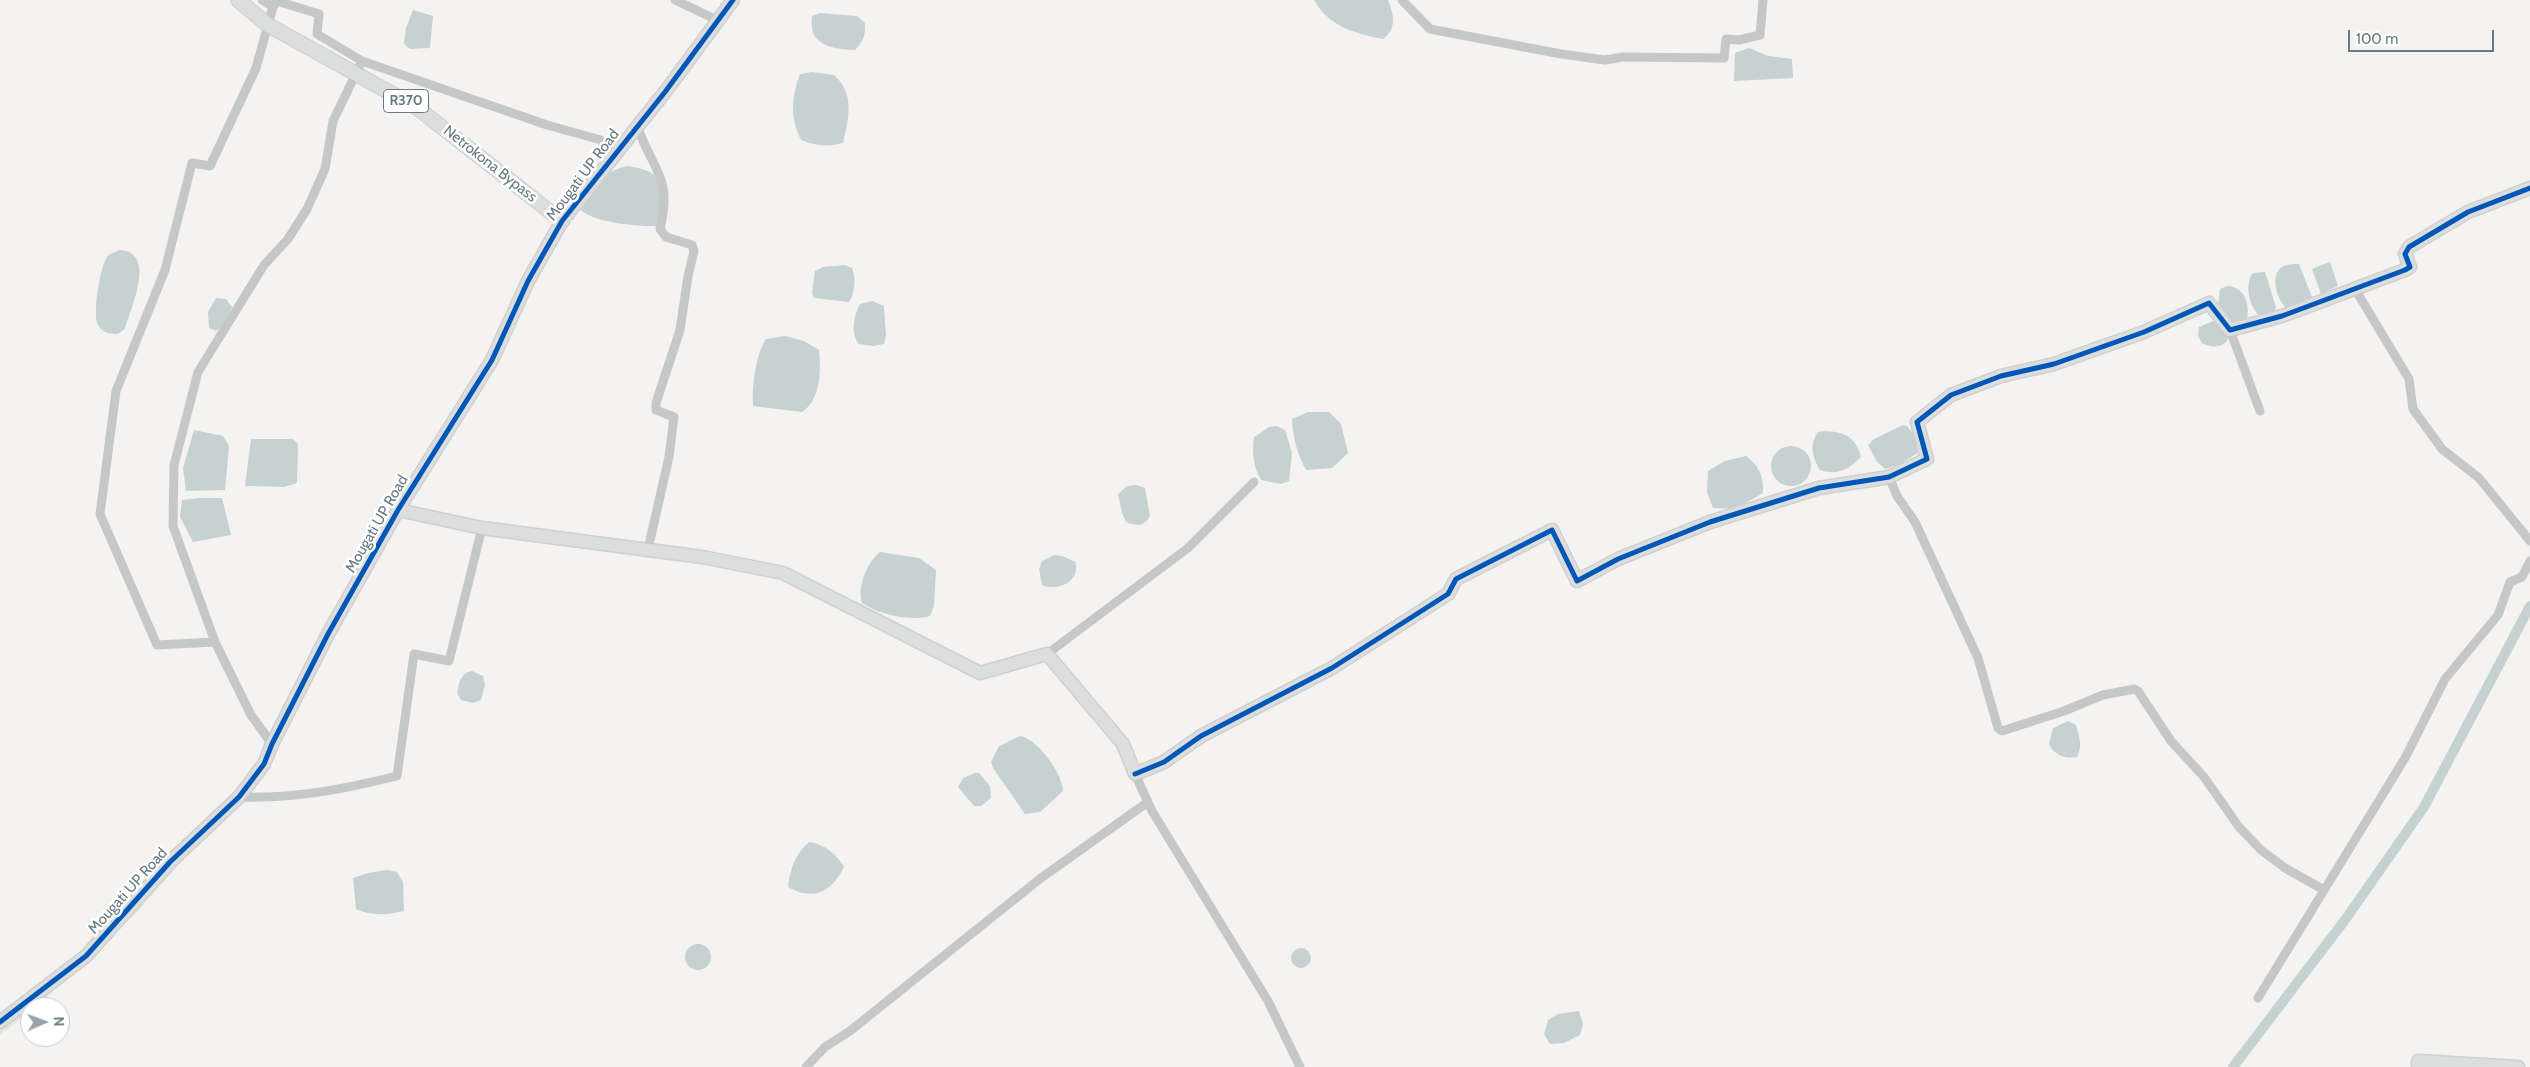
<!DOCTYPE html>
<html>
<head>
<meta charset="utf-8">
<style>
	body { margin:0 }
	#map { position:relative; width:2530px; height:1067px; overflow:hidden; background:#f4f3f2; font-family:Cabin,sans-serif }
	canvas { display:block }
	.north { position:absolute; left:20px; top:997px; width:50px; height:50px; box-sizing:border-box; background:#fff; border:1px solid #c1cacd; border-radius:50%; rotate:88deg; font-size:14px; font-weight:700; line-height:20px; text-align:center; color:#657a81 }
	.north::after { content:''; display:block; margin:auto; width:18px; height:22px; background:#97a4a9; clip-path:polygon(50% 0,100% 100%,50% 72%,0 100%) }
	.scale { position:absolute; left:2348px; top:30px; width:146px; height:22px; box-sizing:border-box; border:2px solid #657a81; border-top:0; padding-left:6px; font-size:15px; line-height:18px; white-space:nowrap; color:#657a81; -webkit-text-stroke:4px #fff; paint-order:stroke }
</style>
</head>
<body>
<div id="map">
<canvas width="2530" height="1067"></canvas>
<div class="north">N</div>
<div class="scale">100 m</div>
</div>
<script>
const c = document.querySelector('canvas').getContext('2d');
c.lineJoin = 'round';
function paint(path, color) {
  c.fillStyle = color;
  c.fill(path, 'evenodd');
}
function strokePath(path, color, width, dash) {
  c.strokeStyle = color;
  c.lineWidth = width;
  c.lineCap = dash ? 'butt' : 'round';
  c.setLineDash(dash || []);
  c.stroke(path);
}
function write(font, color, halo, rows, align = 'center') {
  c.font = font + ' Cabin,sans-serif';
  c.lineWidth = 5;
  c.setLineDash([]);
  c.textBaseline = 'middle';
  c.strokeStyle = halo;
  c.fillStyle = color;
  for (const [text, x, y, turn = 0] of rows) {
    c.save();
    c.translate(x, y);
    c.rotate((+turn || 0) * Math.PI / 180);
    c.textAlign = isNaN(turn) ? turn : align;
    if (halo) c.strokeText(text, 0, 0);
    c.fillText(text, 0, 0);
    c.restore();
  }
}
paint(new Path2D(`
	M239,797l-103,116 -87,82 -14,12h-5v5l-30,23v-5z`), '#e3e5df');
paint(new Path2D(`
	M1314,0h74c6,15 9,29 -5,39 -27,-5 -55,-13 -69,-39z
	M413,10l20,6 -3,32 -20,1 -6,-5 2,-16z
	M820,13l37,3 8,7c1,11 -2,19 -10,27 -25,-1 -47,-5 -43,-34z
	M1749,48l19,8 24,3 1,19 -59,3 1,-28z
	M812,72l22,3c21,19 15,43 9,68 -15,4 -27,3 -42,-3 -11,-23 -10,-42 -1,-66z
	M629,166c40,7 33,22 30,55l-3,5c-16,1 -68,-4 -77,-18 17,-18 23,-39 50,-42z
	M120,250c37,3 11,57 5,79l-7,5c-8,0 -16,-1 -20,-9 -6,-9 2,-59 9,-68 3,-4 9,-5 13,-7z
	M2330,262l8,24 -17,8 -9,-25z
	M2292,264h7l13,33 -3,4 -21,8c-9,-5 -17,-28 -10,-38 3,-5 9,-6 14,-7z
	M845,265l7,3c4,9 3,26 -3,34l-35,-4 -2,-5 3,-22 8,-4z
	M2265,272l11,35 -3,8 -13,1c-11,-9 -16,-32 -7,-43z
	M2227,286c18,1 23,18 20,34l-13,5 -16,-19 2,-17z
	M216,298l10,1 6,8 -9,20 -7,4 -7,-3 -1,-16z
	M872,301l12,5 2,30 -2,8 -11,2 -14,-2c-9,-11 -5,-28 1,-40z
	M2213,321l7,1 9,13 -1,5c-7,8 -17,8 -26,3l-4,-7 1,-9z
	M785,336l19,5 15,9c2,20 2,50 -17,62l-49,-6c-1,-19 2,-50 13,-67z
	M1308,412h21l12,12 7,29 -16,15 -26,2c-9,-17 -13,-31 -14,-51z
	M1903,425l4,1 7,9 5,17 -20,13 -14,4 -8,-7 -9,-17 6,-6z
	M1277,426l8,4 7,23 -3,28 -8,3 -20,-4c-8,-13 -9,-28 -7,-43l15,-10z
	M194,430l29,6 6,10 -4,44 -39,1 -3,-23z
	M1825,431c20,1 31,6 36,26 -12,12 -23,19 -41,13 -8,-13 -11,-26 -2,-38z
	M251,439h42l5,5 -1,39 -13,4 -39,-1z
	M1771 466a20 20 0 1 1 40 0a20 20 0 1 1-40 0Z
	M1746,456c13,9 18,21 17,37l-28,16 -22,-1 -6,-16 1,-21 17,-10z
	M1136,485l9,3 5,28c-5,11 -14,10 -24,6l-4,-9 -4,-19 9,-8z
	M199,498h23l9,37 -38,7 -13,-25 2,-17z
	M880,552l39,6 17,12 -2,36 -4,10c-19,6 -52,-2 -68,-13 -5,-16 5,-41 18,-51z
	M1054,555l8,1 13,6c7,19 -18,30 -33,23l-3,-16 3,-8z
	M472,671l11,5 2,9 -4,15 -8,3 -12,-3 -4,-7c2,-11 4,-20 15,-22z
	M2068,721l8,4c3,12 7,19 1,32 -12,2 -22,-1 -28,-13l4,-16z
	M1020,736c17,2 43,38 43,55l-23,21 -15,2 -32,-46 -2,-6 8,-16z
	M975,773h4l11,13 1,12 -10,8h-7l-16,-19 5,-9z
	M809,842c15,2 28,12 35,25 -13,26 -31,34 -56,20 2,-19 7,-32 21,-45z
	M387,870l10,2 6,10 1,29c-16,4 -33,5 -48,-2l-3,-31 15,-5z
	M685 957a13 13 0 1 1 26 0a13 13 0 1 1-26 0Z
	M1291 958a10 10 0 1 1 20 0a10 10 0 1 1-20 0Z
	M1579,1011l4,13 -3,11 -16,8 -14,1 -6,-10 4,-14 10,-6z`), '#c6d1d1');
strokePath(new Path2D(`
	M2233,1067l112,-147 79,-113 106,-201`), '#c6d1d1', 10);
const secondary = new Path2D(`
	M398,510l84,18 220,29 81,16 197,100 67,-19 76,90 12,30 29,-12 37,-26 131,-68 116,-74 8,-15 96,-49 25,51 41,-22 92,-37 109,-34 70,-11 38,-18 -10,-37 34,-27 50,-19 53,-12 90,-32 65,-29 21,27 52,-14 123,-46 5,-3 -5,-13 4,-7 59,-35 62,-24
	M0,1022l86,-66 84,-94 69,-65 25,-33 8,-20 56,-110 70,-124 94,-150 36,-79 34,-60 103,-129 68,-92
	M2418,1067v-6l100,6`);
const primary = new Path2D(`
	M238,0l30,25 148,82 146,114`);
strokePath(secondary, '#cfd0d0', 15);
strokePath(primary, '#cfcfcf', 16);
strokePath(new Path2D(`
	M675,0l42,20
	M1402,0l28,29 131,25 44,6 18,-3 101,1 2,-19 13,1 21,-5 3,-35
	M273,7l4,-6 42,13 -2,20 45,27
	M637,125c15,46 36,50 23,104l6,8 26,8 2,6 -6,25 -8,54 -24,73v7l18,7 -5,40 -21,92
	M2355,289l54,90 4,30 29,40 37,29 51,63
	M2230,330l30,81
	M1889,477l8,19 18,26 63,136 20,70 4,3 62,-20 39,-16 31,-6 4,2 33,50 33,36 35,50 22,23 24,18 39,22
	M215,642l-58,3 -57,-131 16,-123 49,-121 27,-107 18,3 46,-98 17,-61 -11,-7
	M1047,654l141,-106 66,-66
	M272,744l-21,-29 -36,-73 -42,-116 1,-61 24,-93 66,-107 24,-26 19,-30 18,-40 8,-48 29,-60 185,64 54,15 6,11 6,4
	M1135,774l17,37 116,190 32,66
	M239,797c54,2 106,-8 158,-21l17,-122 35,7 33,-133
	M2258,998l147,-240 40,-79 53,-64 12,-33 12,-5 8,-16
	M806,1067l19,-20 25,-16 191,-153 107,-76`), '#c6c8c8', 9);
strokePath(secondary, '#dcdddd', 12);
strokePath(primary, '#dcdddd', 14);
strokePath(new Path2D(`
	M1135,774l29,-12 37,-26 131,-68 116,-74 8,-15 96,-49 25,51 41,-22 92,-37 109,-34 70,-11 38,-18 -10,-37 34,-27 50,-19 53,-12 90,-32 65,-29 21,27 52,-14 123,-46 5,-3 -5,-13 4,-7 59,-35 62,-24
	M0,1022l86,-66 84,-94 69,-65 25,-33 8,-20 56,-110 70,-124 94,-150 36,-79 34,-60 103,-129 68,-92`), '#0057b8', 5);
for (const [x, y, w] of [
	[406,101,45]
]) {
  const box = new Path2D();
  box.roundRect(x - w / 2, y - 11.5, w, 23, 4);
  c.fillStyle = '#fff';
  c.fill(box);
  strokePath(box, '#657a81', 1);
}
write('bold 14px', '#657a81', null, [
	["R370",406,101]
]);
write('15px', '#657a81', '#fff', [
	["Netrokona Bypass",490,164,38],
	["Mougati UP Road",583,175,-53],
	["Mougati UP Road",377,524,-60],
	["Mougati UP Road",128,891,-48]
]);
</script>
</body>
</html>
